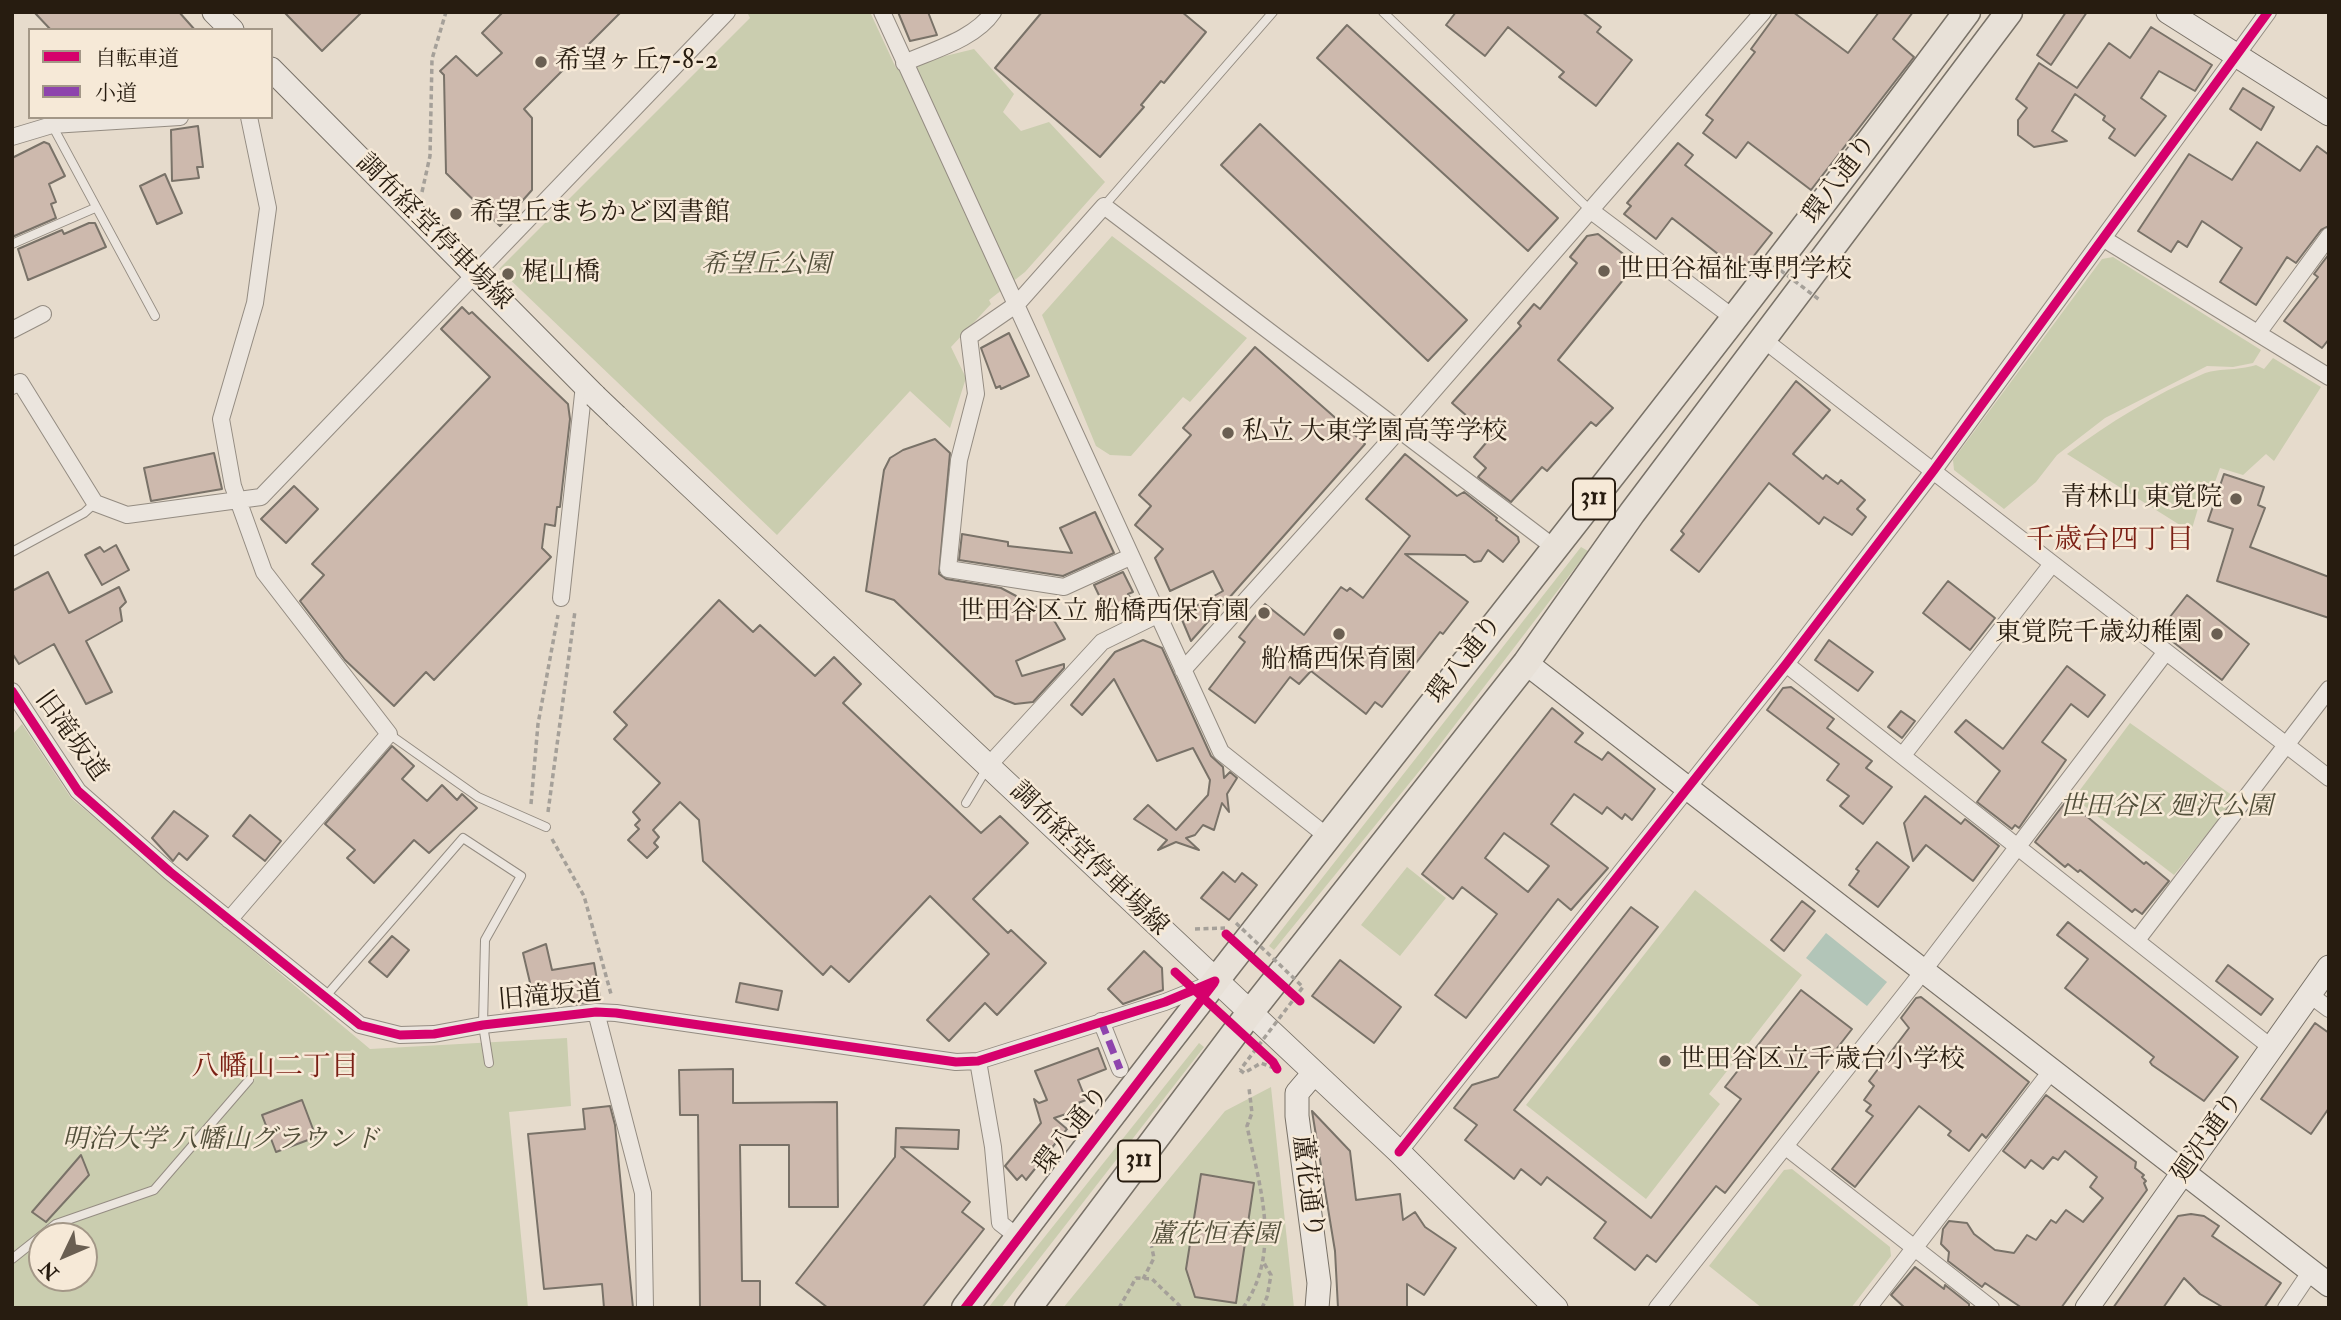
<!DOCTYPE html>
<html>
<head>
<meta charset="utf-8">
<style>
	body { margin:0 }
	#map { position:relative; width:2341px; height:1320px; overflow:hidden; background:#e6dbcc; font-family:"IM FELL Double Pica","Noto Serif JP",serif }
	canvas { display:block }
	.frame { position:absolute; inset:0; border:14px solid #271c10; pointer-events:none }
	.legend { position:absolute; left:28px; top:28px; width:245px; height:91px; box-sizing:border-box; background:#f6e9d7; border:2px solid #a39787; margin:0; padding:9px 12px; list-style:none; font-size:21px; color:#271c10 }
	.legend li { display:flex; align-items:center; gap:14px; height:35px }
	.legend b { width:35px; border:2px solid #a39787 }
	.north { position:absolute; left:28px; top:1222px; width:70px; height:70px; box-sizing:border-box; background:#f6e9d7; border:2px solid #a39787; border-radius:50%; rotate:226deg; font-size:19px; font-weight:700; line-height:28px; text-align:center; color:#271c10 }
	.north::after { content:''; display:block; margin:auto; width:24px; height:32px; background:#6a5f52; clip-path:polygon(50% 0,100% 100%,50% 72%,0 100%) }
</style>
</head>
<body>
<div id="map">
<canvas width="2341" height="1320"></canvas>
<div class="frame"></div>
<ul class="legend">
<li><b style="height:9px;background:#d6006c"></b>自転車道</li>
<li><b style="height:9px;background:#8e44ad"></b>小道</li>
</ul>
<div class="north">N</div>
</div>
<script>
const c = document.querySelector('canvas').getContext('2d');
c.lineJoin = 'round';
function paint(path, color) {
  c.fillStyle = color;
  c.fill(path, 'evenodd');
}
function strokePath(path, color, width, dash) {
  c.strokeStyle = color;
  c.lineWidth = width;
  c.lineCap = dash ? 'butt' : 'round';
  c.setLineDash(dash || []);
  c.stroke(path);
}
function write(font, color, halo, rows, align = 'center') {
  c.font = font + ' "IM FELL Double Pica","Noto Serif JP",serif';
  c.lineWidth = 5;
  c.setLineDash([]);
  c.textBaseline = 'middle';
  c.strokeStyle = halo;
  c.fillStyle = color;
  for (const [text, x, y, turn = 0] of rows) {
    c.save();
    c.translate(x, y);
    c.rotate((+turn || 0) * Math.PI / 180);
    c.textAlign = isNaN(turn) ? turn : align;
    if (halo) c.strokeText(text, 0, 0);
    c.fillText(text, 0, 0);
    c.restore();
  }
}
paint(new Path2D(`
	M747,12h123l26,56 78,-19 40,45 -11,18 18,19 28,-9 56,60 -80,90 -36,28 2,4 -40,43 15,31 -16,50 -40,-37 -133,144 -278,-266 251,-251z
	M1112,236l135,102 -57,64 -7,-5 -52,59 -21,-1 -14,-9 -54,-131z
	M2113,257l148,93 -8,13 -20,4 -26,-1 -102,52 -48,37 -21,27 -32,27 -50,-39 -1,-10 149,-201z
	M2273,358l48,29 -47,74 -8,-7 -23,21 -23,-7 -14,39 -7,-2 -8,27 -124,-78c42,-31 88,-60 136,-80 12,-6 35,-3 53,-9l8,4z
	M1581,547l7,4 -163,213 -151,186 -5,-4z
	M2130,723l106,75 -62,77 -100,-77z
	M22,724l49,74 299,251 197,-11 4,68 -62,6 19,196h-516v-573zM42,1236h42v42h-42z
	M1407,867l39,31 -46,58 -39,-31z
	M1695,890l107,85 -93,119 11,10 -74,95 -120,-94z
	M1199,1043l5,4 -203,261h-13z
	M1271,1087l23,221h-231l162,-197z
	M1792,1169l98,78 1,9 -40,52h-89l-53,-42 75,-96z`), '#cacdaf');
paint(new Path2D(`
	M1826,933l61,49 -20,24 -61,-48z`), '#b2c5b8');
const building = new Path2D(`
	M34,12h145l16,18h-144z
	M284,12h78l-40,39z
	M503,12h118l-97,97 8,9v72l-32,36 -54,-53 -2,-98 -4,-4 16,-15 21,20 25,-23 -20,-20z
	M898,12h30l9,23 -27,6z
	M1042,12h140l24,20 -42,51 -3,-2 -20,24 3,2 -44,50 -105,-89z
	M1456,12h126l19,15 -4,5 35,28 -36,46 -37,-29 5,-5 -56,-45 -23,29 -39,-31z
	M1778,12h15l55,41 31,-41h34l-20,27 21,18 -103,133 -63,-48 -12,16 -33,-25 10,-13 -7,-5 49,-63 -4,-3z
	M2066,12h21l-36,53 -14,-10z
	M1347,25l211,193 -30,33 -211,-193z
	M2151,27l61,38 -17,26 -36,-20 -18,27 25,18 -31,40 -26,-18 6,-9 -12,-9 2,-4 -30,-22 -23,37 15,10 -33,6 -16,-12v-15l9,-12 -11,-9 23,-36 38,25 32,-45 21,15z
	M2243,88l31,19 -13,23 -31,-21z
	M1260,124l207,196 -39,41 -207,-196z
	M198,126l5,41h-6l2,11 -27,3 -1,-51z
	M44,142l5,2 16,32 -16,8 7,18 -5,2 5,14 -44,19v-79z
	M2257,142l43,29 17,-25 12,9v71l-8,4 -25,33 -9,-6 -31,48 -36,-23 22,-34 -40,-27 -15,26 -9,-6 -7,11 -33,-21 51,-77 43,26z
	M1678,143l15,12 -8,10 87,68 -31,39 -69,-54 -16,21 -32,-25 7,-8 -4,-3z
	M165,174l17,39 -25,11 -17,-38z
	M89,223h6l11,24 -78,33 -10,-31 44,-19 2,4z
	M1598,234l38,30 -78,96 55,48 -17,18 -5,-4 -44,49 -5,-4 -31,35 -33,-25 8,-9 -12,-11 17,-20 -39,-34 69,-77 -3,-3 16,-19 6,5 37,-46 -7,-6 17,-21z
	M2329,254v85l-7,9 -38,-27 34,-44 -4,-3z
	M462,307l7,7 3,-2 96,92 2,15 -10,88h-3l-2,19 -10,-2 -3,24 9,9 -117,123 -8,-8 -32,34 -49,-46 -45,-59 24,-26 -12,-11 178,-187 -49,-48z
	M1009,333l20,43 -28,13 -1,-3 -4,2 -15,-40z
	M1255,347l110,97 -174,197 -11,-26 43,-24 -10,-20 -43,20 -15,-33 8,-9 -28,-24 16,-19 -12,-11 52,-60 -8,-7z
	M1796,381l34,29 -37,44 30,25 3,-4 12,9 3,-4 24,20 -8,9 9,8 -14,18 -28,-18 -5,7 -50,-41 -70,89 -28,-22 13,-16 -3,-3z
	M935,439l15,14 -11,121 7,5 55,9 38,20 16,14 10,17 -49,22 6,15 42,-12v4l-31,34 -18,2 -20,-8 -101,-96 -28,-9 18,-121 6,-12 13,-8z
	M214,453l8,36 -71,12 -7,-33z
	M1405,454l52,42 7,-4 33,26 -1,2 22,17 1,5 -16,20 -15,-12 -7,11 -7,1 -9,-7 -60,-1 63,48 -25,32 -3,-2 -58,75 -7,-5 -9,12 -55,-43 -12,13 -9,-7 -35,46 -46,-34 36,-47 -6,-5 26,-33 39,31 37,-48 6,4 3,-3 13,10 47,-62 -44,-37z
	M2224,474l40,13 -6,18 7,3 -15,39 79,30v41l-112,-37 16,-52 -25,-8z
	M294,486l24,23 -32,34 -25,-24z
	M1095,512l19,41 -51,23 -104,-16 3,-26 46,8v4l64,7 -12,-25z
	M116,545l13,25 -27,15 -17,-30 15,-8 4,5z
	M48,572l21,41 50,-26 7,15 -6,6 2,13 -36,20 26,51 -26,12 -32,-60 -35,20 -7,-11v-62z
	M1123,572l10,20 -5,2 7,13 -25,11 -16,-33z
	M1948,581l47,37 -25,32 -47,-37z
	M2187,595l62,49 -27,36 -63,-49z
	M719,600l34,32 7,-7 55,51 19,-19 27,27 -18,19 138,130 19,-17 28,27 -55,56 35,34 3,-3 35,33 -49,52 -12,-12 -36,38 -22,-21 62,-66 -59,-58 -81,86 -18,-16 -8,9 -120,-114 -4,-41 -19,-18 -27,28 6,7 -5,6 4,4 -11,11 -19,-18 11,-11 -4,-4 5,-5 -7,-8 27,-29 -46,-44 13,-14 -13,-13z
	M1143,640l19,8 49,108 12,11 1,11 6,-6 7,6 -10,16 2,18 -7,-9 -8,27 -11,-5 -8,10 -9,3 13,12 -23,-8 -18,8 9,-10 -33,-21 14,-14 28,25 32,-35 2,-15 -17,-32 -36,13 -43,-82 -32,36 -11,-10 44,-53z
	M1829,640l44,32 -15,19 -43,-31z
	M2067,666l38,29 -17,22 -17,-13 -29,38 24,18 -47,68 -4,-3 -3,4 -35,-27 23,-31 -45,-39 11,-12 37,29z
	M1791,687l43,32 -7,9 45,33 -6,7 26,19 -29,37 -23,-18 9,-10 -22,-16 12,-16 -72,-54 16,-22z
	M1552,708l31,25 -8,9 27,18 6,-8 47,37 -23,31 -7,-6 -3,5 -15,-12 -5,7 -28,-20 -23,30 57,44 -37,42 -13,-11 -92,119 -31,-23 62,-81 -35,-27 -9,12 -31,-25zM1504,833l45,33 -21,26 -43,-34z
	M1901,711l14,10 -13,17 -14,-11z
	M392,746l22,20 -12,13 25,22 15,-16 15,15 5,-6 15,14 -48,45 -15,-13 -40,43 -27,-25 8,-8 -30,-26z
	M1925,796l36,28 4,-5 34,27 -26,35 -47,-36 -13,16 -9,-38z
	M2067,800l77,64 2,-2 23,19 -27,33 -7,-5 -3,3 -52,-42 -2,2 -10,-8 -3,3 -30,-25z
	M174,811l34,25 -21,24 -8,-7 -6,8 -21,-23z
	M250,815l31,26 -16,20 -32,-25z
	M1877,842l32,25 -31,40 -29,-22 10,-14 -3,-2z
	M1223,872l12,10 7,-9 15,12 -28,35 -28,-22z
	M1802,901l13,10 -31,40 -13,-11z
	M1631,907l27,20 -144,183 137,108 90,-119 -16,-12 76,-97 51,39 -127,164 -9,-7 -60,76 -9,-7 -12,15 -41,-32 12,-16 -59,-45 -6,8 -20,-16 -7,10 -49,-39 12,-15 -23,-17 18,-23 26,-8z
	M2068,922l170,135 -34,44 -52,-36 -2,-3 4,-5 -89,-69 23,-29 -31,-24z
	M392,936l17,14 -22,27 -18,-15z
	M546,944l6,26 42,-7 6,34h-4l1,4 -25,3 -3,-19 -37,6 -9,-38z
	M1144,951l18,17 1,22 -40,14 -15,-15z
	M1340,960l61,47 -27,36 -62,-47z
	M2228,965l45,34 -12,16 -45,-34z
	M740,983l42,8 -4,19 -42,-8z
	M1921,997l108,85 -43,56 -4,-4 -13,17 -21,-16 3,-4 -32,-25 -64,81 -23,-18 41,-53 -7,-5 5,-6 -7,-5 10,-14 -5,-5 40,-53 -8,-10 15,-20z
	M2315,1023l14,10v75l-18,26 -50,-35z
	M1098,1048l8,21 -28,11 8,20 -8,3 3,6 -27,9 13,11 -41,51 -4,-5 -5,5 -12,-14 36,-43 -7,-24 5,4 8,-3 -12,-29z
	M733,1069v34l104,-1 1,105h-49v-62h-49l2,136h18v27h-60l-2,-193h-18l-1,-45z
	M2046,1095l90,67 -1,6 9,7 -2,2 4,4 -2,2 3,7 -86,118h-39l-37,-25 -3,4 -34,-26 1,-9 -8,-8 2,-15 6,-8 18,2 7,11 21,16 19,3 13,-18 9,5 15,-20 5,3 10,-13 17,12 20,-24 -13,-11 7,-10 -32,-26 -7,9 -5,-3 -10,12 -12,-9 -6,8 -22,-17z
	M302,1100l14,37 -40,15 -14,-37z
	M610,1106l5,19 18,183h-29l-2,-24 -58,5 -16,-155 57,-5 -2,-20z
	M1312,1111l38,40 6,49 44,-6 3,26 12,-8 10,15 31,21 -32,47 -17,-11v24h-69l-3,-57z
	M896,1128l63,2 -1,19 -57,-2 69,55 -8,10 22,17 -62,79h-94l-32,-25 99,-126z
	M81,1155l8,20 -43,47 -14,-10z
	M1201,1174l53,9 -18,120 -41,-6 -9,-28z
	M2191,1214l13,2 15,10 -7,10 69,47 -17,25h-40l-24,-14 -16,-16 -21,30h-50l65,-92z
	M1915,1267l29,22 1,-4 24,19v4h-64l-14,-13z`);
paint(building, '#cdb9ad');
strokePath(building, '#797268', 2);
const lane = new Path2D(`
	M1383,12l207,198
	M52,125l103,191
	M1104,206l169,-194
	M12,244l83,-36
	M12,552l72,-39 11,-10
	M389,734l89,63 68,30
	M966,803l21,-35
	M326,996l137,-158 58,38 -36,64 -2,85 6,38
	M12,1259l44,-35 98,-34 95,-110`);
const street = new Path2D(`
	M882,12l339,740 107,85
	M904,63c29,-13 71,-24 89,-51
	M12,137l40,-12 128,-8
	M1590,210l145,109
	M2104,239l225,138
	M12,330l31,-16
	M2258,333l71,-97
	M1764,340l565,438
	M12,386l8,-4 75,121 32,12 134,-18 466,-485
	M1130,557l-66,30 -116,-18 11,-109 17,-66 -7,-57 48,-33 87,-98 451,342
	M561,598l23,-213
	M1786,664l486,384
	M1183,670l217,-241 363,-417
	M12,691l66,100 92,81 190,153 40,10 34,-1 49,-9 113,-13 20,1 340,49 22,-1 187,-59 45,-18
	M1903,755l149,-191
	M989,765l113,-123 55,-27
	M229,920l160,-186 -125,-162 -31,-86 -12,-67 34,-116 13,-95 -19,-91
	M2137,940l192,-251
	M2310,995l19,14
	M596,1012l47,181 2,115
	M1101,1021l19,48
	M978,1061l15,86 7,76 18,14
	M1786,1147l205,161
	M1399,1152l387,-488 148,-194 334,-458
	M1657,1308l257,-325 251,-330
	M1868,1308l184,-238
	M2286,1308l25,-37`);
const secondary = new Path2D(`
	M214,12l18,18
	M2168,12l161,102
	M271,69l324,327
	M616,416l783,736 157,156
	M1526,663l803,622
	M1314,1073l-17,20v23l22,167 -2,25
	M2087,1308l242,-341`);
const primary = new Path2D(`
	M965,1308c328,-437 676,-858 1002,-1296
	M1028,1308l221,-294 277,-351 106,-150 377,-501`);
strokePath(lane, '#948c82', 10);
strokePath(street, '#948c82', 18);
strokePath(secondary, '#797268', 25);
strokePath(primary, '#797268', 29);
strokePath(new Path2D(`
	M422,192l8,-36 2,-97 14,-47
	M531,804l7,-80 20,-109
	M548,812l27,-201
	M552,839l32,57 27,98
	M1195,929l30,-1
	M1240,1070l4,3 17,-10 16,6
	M1143,1279l11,-21 -3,-14
	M1119,1308l17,-30 16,1 30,29
	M1243,1308c39,-56 17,-120 4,-182l5,-13 -3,-25
	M1262,1308l5,-11 4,-22 -7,-12`), '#a5a099', 3.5, [5, 3.5]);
strokePath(lane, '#ebe5de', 8);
strokePath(street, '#ebe5de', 16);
strokePath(secondary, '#ebe5de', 23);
strokePath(primary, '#e8e1d8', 26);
const secondaryBridge = new Path2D(`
	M595,396l21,20`);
strokePath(secondaryBridge, '#797268', 25, []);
strokePath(new Path2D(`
	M1767,260l54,41
	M1236,923l67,64 -63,83`), '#a5a099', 3.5, [5, 3.5]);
strokePath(secondaryBridge, '#ebe5de', 23);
strokePath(new Path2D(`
	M1101,1021l19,48`), '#8e44ad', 7, [14, 7]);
strokePath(new Path2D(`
	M12,691l66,100 92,81 190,153 40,10 34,-1 49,-9 113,-13 20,1 340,49 22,-1 187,-59 50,-21
	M1226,934l74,67
	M1175,972l98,90 4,7
	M1399,1152l387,-488 148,-194 334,-458
	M965,1308l249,-325`), '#d6006c', 9);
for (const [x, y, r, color] of [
	[541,62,7,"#6a5f52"],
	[456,214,7,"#6a5f52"],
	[1604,271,7,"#6a5f52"],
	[508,274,7,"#6a5f52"],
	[1228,433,7,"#6a5f52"],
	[2236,499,7,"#6a5f52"],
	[1264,613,7,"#6a5f52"],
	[1339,634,7,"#6a5f52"],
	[2217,634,7,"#6a5f52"],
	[1665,1061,7,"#6a5f52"]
]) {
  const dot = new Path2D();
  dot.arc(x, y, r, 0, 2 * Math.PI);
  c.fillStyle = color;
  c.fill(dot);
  strokePath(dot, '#f6e9d7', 2.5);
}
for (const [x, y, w] of [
	[1594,499,42],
	[1139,1161,42]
]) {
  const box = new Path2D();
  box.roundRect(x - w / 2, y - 20.5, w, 41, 5);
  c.fillStyle = '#f6e9d7';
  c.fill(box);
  strokePath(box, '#271c10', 2);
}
write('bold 24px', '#271c10', null, [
	["311",1594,499],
	["311",1139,1161]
]);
write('26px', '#271c10', '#f6e9d7', [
	["希望ヶ丘7-8-2",555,62],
	["希望丘まちかど図書館",470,214],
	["世田谷福祉専門学校",1618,271],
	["梶山橋",522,274],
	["私立 大東学園高等学校",1242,433],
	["青林山 東覚院",2222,499,"right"],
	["世田谷区立 船橋西保育園",1250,613,"right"],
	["東覚院千歳幼稚園",2203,634,"right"],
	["船橋西保育園",1339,661,"center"],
	["世田谷区立千歳台小学校",1679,1061]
], 'left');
write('26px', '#271c10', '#f6e9d7', [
	["環八通り",1841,180,-53],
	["調布経堂停車場線",433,233,45],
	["環八通り",1466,660,-52],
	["旧滝坂道",70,737,54],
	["調布経堂停車場線",1088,860,44],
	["旧滝坂道",550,998,-5],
	["環八通り",1073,1131,-52],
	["廻沢通り",2209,1138,-55],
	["蘆花通り",1306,1187,83]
]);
write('italic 26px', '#514e39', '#f6e9d7', [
	["希望丘公園",766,266],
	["世田谷区 廻沢公園",2166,808],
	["明治大学 八幡山グラウンド",221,1141],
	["蘆花恒春園",1214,1236]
]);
write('28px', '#7a1f14', '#f6e9d7', [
	["千歳台四丁目",2110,542],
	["八幡山二丁目",275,1069]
]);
</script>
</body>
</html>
